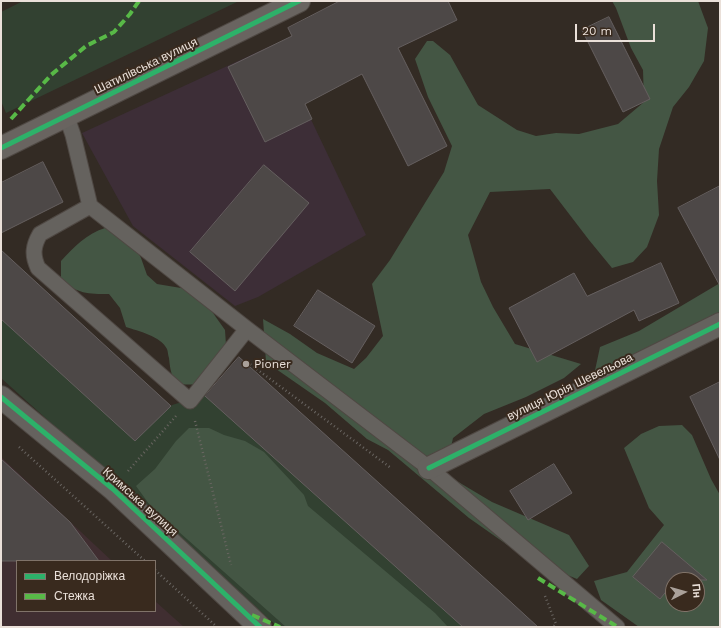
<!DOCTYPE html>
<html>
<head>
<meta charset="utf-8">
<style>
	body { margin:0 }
	#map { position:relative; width:721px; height:628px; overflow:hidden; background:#332b24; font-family:"Work Sans",sans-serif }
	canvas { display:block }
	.frame { position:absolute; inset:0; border:2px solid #eae0d9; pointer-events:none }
	.legend { position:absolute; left:16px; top:560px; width:140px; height:52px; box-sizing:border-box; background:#392a1e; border:1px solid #807369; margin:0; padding:5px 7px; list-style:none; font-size:12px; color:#eae0d9 }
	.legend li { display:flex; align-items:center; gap:8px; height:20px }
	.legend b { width:20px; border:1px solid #807369 }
	.north { position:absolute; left:665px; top:572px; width:40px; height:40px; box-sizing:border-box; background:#392a1e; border:1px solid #807369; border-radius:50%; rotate:84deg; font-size:11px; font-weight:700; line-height:16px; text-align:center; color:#eae0d9 }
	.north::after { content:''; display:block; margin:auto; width:14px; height:18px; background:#aaa19a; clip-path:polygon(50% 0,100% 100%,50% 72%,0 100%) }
	.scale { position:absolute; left:575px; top:24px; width:80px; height:18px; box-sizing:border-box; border:2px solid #eae0d9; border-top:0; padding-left:5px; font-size:12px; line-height:14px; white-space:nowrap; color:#eae0d9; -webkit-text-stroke:3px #392a1e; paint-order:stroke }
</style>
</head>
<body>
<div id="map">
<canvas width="721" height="628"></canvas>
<div class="frame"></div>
<ul class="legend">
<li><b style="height:5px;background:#2db169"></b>Велодоріжка</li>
<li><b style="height:5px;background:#58b947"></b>Стежка</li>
</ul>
<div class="north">Пн</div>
<div class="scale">20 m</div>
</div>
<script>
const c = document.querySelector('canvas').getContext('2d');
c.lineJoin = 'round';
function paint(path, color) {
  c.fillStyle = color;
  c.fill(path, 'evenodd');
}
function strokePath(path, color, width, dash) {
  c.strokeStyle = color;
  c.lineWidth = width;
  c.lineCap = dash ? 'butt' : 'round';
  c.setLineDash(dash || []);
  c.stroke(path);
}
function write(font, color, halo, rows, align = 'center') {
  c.font = font + ' "Work Sans",sans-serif';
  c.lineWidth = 4;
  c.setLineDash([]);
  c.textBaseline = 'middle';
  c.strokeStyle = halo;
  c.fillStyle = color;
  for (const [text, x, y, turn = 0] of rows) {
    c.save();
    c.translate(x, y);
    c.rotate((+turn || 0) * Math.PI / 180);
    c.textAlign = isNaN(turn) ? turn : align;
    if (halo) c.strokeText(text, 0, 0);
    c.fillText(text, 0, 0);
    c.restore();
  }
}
paint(new Path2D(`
	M1,457l111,104h-95v50h138v-10l29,26h-183z`), '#402e31');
paint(new Path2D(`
	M275,44l91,191 -108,62 -23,9 -102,-80 -51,-93z`), '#3d2e37');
paint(new Path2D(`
	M23,1h216l-233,112 -5,-12v-89z
	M1,318l134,120 37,-33 33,-10 258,232h-185l-277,-249z`), '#324131');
paint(new Path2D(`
	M612,1h86l10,27 -4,33 -15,26 -16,20 -14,42 -2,32 2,34 -12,32 -14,15 -21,6 -23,-28 -39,-51 -60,3 -22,43 13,47 12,25 22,37 66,20 -17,14 -38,19 -42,17 -31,24 -8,36 47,28 77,33 20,31 -12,13 -51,-21 -57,-40 -81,-68 -21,-11 -42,-36 -59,-41 -3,-43 27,15 27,19 37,16 12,-11 17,-22 -11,-52 18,-24 54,-88 8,-26 -24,-49 -13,-38 12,-18h6l17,14 28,50 39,25 19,6 20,-3 23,1 39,-10 26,-22 -1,-32 -12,-22 -15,-40z
	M105,228l15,1 15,18 6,11 6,17 10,9 30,5 14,7 24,34 1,15 -31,39c-22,3 -24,-7 -26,-26 -1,-2 -1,-7 -2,-9 -6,-13 -29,-18 -41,-22l-6,-19 -11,-14c-21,0 -32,0 -48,-15v-18c13,-14 25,-27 44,-33z
	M720,283v29l-126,63 6,-28 39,-16z
	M682,425l10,10 19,44 9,16v132h-81l-38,-27 -7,-19 33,-9 37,-47 -15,-17 -25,-60 17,-14 18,-8zM673,580h24v24h-24z
	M189,428h20l15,7 21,6 19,11 40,43 4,11 127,107 13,14h-162l-134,-119 -16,-22 19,-17 21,-28z`), '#445644');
const building = new Path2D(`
	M340,1h108l9,19 -59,28 49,98 -39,20 -46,-92 -57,30 7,15 -47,23 -37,-75 64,-31 -4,-8z
	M609,17l41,82 -27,13 -41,-82z
	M43,162l20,40 -62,31v-50z
	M264,165l45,38 -74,88 -45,-39z
	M720,186v100l-42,-78z
	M1,250l170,156 -36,35 -134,-122z
	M661,263l18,40 -40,18 -5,-11 -97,52 -28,-54 65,-35 13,23z
	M318,290l57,36 -23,37 -58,-37z
	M239,357l262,236 37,34h-75l-258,-231z
	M720,382v78l-30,-63z
	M1,459l69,63 29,39h-98z
	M554,464l18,29 -44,27 -18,-29z
	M662,542l45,38h-34v3l-13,16 -27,-22z`);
paint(building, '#4d4847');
strokePath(building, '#655f5f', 1);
const lane = new Path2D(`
	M66,115l7,20 17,71 157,123 182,139 188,159
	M90,206l-50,28c-7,12 -8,21 -2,34l152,133 57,-72`);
const street = new Path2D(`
	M1,397l112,92 147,138
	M429,468l291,-144`);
const secondary = new Path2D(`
	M1,148l298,-147`);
strokePath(lane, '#4f4843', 17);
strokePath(street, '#4f4843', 24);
strokePath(secondary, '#4f4843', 24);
strokePath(new Path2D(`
	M247,362l144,106
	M195,421l36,144
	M19,447l126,114
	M128,471l48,-55
	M155,570l62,57
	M545,596l11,28 -3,3`), '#6a6662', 2.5, [1, 3]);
strokePath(lane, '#65625e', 15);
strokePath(street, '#65625e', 22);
strokePath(secondary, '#696460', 22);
strokePath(new Path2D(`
	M11,119l40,-44 35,-29 28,-14 16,-18 9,-13
	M538,578l78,48
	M252,615l28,12`), '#58b947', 4, [8, 4]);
strokePath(new Path2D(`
	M1,148l298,-147
	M1,397l112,92 147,138
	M429,468l291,-144`), '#2db169', 5);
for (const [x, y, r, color] of [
	[246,364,4,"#aaa19a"]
]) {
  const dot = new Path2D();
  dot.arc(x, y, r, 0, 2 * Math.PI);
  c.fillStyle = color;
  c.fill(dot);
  strokePath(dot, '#392a1e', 1.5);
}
write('12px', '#eae0d9', '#392a1e', [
	["Шатилівська вулиця",146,66,-26],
	["вулиця Юрія Шевельова",570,387,-26],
	["Кримська вулиця",140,502,42]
]);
write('12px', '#eae0d9', '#392a1e', [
	["Pioner",254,364]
], 'left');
</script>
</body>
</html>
